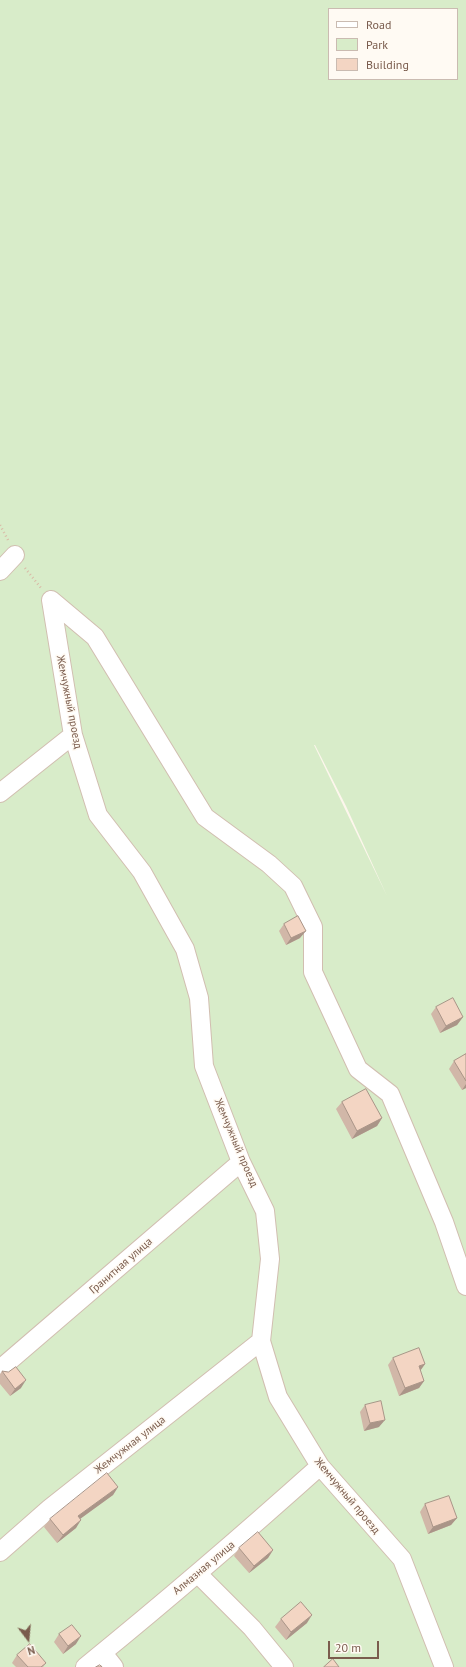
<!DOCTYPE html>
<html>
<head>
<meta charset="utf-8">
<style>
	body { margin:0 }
	#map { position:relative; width:466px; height:1667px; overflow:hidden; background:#fdf6ec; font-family:"PT Sans",sans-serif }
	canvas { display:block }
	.legend { position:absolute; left:328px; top:8px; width:130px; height:72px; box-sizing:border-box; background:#fffaf3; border:1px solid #cabbb1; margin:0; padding:5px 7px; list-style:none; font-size:12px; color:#7a5c4d }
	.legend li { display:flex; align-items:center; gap:8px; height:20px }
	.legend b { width:20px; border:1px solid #cabbb1 }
	.north { position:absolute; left:8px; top:1619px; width:40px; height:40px; -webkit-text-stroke:3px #fffaf3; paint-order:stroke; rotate:164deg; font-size:11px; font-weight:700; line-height:16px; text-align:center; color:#7a5c4d }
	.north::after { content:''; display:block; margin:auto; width:14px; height:18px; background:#7a5c4d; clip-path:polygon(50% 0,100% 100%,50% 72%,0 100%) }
	.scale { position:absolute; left:328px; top:1641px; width:51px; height:18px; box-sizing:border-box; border:2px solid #7a5c4d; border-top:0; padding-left:5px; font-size:12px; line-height:14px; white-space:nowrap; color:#7a5c4d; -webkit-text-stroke:3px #fffaf3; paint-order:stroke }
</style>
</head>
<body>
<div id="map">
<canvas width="466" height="1667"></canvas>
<ul class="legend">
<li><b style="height:5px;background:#fff"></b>Road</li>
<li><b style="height:11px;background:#d8ecc9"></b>Park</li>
<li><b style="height:11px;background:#f3d5c3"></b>Building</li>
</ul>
<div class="north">N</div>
<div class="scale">20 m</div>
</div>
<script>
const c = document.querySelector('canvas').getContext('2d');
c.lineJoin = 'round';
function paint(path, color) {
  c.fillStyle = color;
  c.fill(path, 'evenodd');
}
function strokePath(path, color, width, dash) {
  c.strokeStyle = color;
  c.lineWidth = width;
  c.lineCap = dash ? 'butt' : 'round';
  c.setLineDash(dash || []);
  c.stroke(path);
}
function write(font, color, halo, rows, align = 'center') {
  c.font = font + ' "PT Sans",sans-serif';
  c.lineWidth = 3;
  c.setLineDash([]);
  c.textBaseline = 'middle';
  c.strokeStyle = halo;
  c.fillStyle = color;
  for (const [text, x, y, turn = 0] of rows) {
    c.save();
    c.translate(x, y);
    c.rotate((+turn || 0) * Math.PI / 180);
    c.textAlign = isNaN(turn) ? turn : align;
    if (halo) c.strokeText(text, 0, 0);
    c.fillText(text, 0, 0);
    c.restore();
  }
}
paint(new Path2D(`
	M0,0h466v1667h-466zM329,9h128v70h-128zM315,745l31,61 41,90 -73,-151z`), '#d8ecc9');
const minor = new Path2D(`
	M0,571l15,-16
	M51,600l22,135 25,80 44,57 43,77 14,49 5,68 37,96 24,49 5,48 -9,82 17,56 42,69 82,93 42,108
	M51,600l44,37 110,180 64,47 24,22 20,41v45l45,97 32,25 54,128 22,64
	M0,793l73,-58
	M0,1369l241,-207
	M0,1552l50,-44 211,-167
	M198,1574l54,54 32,39
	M103,1653l11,14
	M85,1667c80,-65 158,-132 235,-201`);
strokePath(minor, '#d1beb0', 20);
strokePath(new Path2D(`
	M0,525l8,15
	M25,568l16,20`), '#d9b8a5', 2.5, [1, 3]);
strokePath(minor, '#fff', 18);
paint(new Path2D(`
	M284,924l16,14 -14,7 -7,-14z
	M436,1007l27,10 -6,8 -17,8 -9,-19z
	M466,1054v34l-4,2 -13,-21 5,-8z
	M342,1102l40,16 -5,8 -25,13 -16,-30z
	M393,1358l32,6 -5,7 4,10 -5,7 -20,8 -11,-31z
	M2,1371l6,1 13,16 -11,8 -10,-12v-10z
	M365,1405l14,22 -15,4 -4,-19z
	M118,1487l-5,8 -33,24 -4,9 -19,15 -13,-16 6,-8z
	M425,1504l32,14 -6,7 -23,9 -8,-22z
	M239,1548l34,2 -5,8 -19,15 -15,-17z
	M281,1619l26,4 -21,17 -11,-13z
	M59,1634l17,10 -13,10 -9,-12z
	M17,1655l29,8 -3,4h-27l-4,-4z`), '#d1b7a8');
paint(new Path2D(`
	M306,931l-6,7 -14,7 5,-7z
	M463,1017l-6,8 -17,8 6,-7z
	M466,1084v4l-4,2z
	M382,1118l-5,8 -25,13 5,-8z
	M425,1364l-5,7 -1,-5z
	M26,1380l-5,8 -11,8 5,-7z
	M424,1381l-5,7 -20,8 6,-8z
	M385,1420l-6,7 -15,4 6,-8z
	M118,1487l-5,8 -40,29 5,-8z
	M457,1518l-6,7 -23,9 5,-7z
	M81,1520l-5,8 -19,15 6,-8z
	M273,1550l-5,8 -19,15 5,-7z
	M312,1615l-5,8 -21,17 5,-8z
	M81,1636l-5,8 -13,10 5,-8z`), '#aa9588');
const building = new Path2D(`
	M298,916l8,15 -15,7 -7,-14z
	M453,998l10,19 -17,9 -10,-19z
	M466,1054v27l-12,-20z
	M366,1089l16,29 -25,13 -15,-29z
	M419,1348l6,16 -6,2 5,15 -19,7 -12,-30z
	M16,1367l10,13 -11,9 -13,-18 6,1z
	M381,1401l4,19 -15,3 -5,-18z
	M107,1473l11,14 -40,29 3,4 -18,15 -13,-16z
	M449,1496l8,22 -24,9 -8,-23z
	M258,1532l15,18 -19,16 -15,-18z
	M301,1602l11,13 -21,17 -10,-13z
	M72,1625l9,11 -13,10 -9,-12z
	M30,1644l16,19 -5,4h-13l-11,-12z
	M333,1659l6,8h-15z
	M100,1665l2,2h-6z`);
paint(building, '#f3d5c3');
strokePath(building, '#aa9588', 1);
write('11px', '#7a5c4d', '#fffaf3', [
	["Жемчужный проезд",69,702,79],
	["Жемчужный проезд",236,1143,67],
	["Гранитная улица",121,1266,-41],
	["Жемчужная улица",130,1445,-38],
	["Жемчужный проезд",347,1496,50],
	["Алмазная улица",204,1568,-40]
]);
</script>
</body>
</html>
